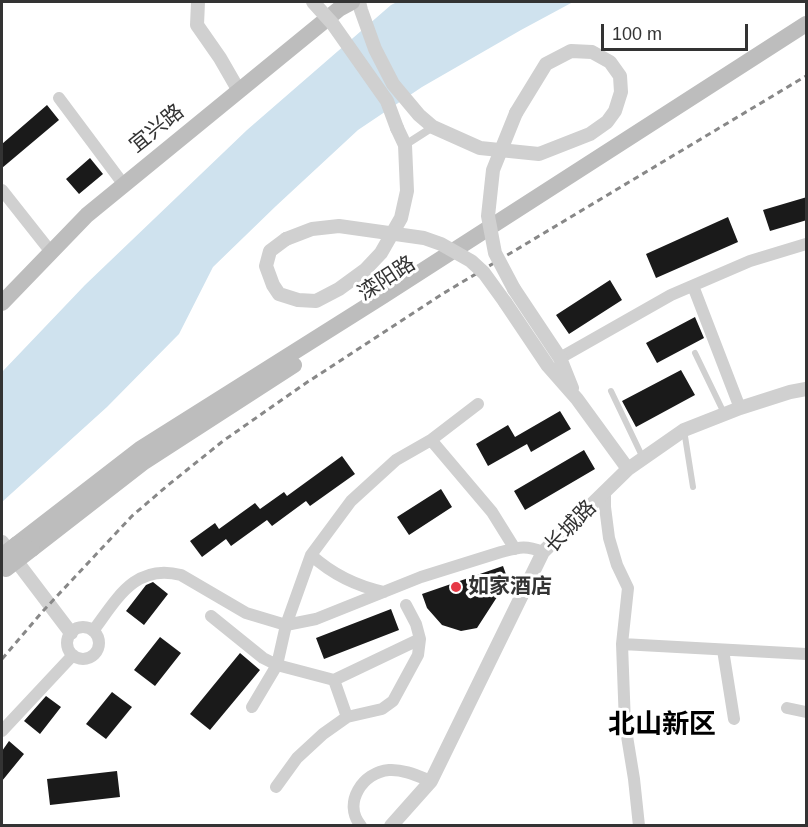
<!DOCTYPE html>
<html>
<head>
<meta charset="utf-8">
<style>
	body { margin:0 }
	#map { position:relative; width:808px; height:827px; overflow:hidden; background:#fff; font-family:Arial,sans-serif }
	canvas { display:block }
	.frame { position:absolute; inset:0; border:3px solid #333; pointer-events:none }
	.scale { position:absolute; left:601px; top:24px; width:147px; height:27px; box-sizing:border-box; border:3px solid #333; border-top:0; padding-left:8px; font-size:18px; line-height:21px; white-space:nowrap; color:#333; -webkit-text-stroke:4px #fff; paint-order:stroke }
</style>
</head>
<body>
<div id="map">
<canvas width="808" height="827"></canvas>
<div class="frame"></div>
<div class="scale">100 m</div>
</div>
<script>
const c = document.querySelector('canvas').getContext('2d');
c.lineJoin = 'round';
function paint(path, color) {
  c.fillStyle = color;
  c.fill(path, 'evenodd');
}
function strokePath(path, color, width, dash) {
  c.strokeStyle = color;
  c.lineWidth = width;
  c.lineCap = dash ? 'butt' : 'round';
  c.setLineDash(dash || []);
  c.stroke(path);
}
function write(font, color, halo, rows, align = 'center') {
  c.font = font + ' Arial,"Noto Sans SC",sans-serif';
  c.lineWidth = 6;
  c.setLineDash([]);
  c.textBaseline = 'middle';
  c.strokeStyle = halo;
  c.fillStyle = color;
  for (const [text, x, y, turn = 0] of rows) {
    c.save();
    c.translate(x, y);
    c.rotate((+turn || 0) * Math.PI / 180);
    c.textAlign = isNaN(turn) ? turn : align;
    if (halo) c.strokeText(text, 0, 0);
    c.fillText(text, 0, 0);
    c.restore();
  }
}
paint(new Path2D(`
	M397,2h176l-52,28 -99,57 -64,43 -82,76 -63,61 -34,67 -72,73 -105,95v-130l83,-87 162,-155 144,-125z`), '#cfe2ee');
paint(new Path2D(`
	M47,105l12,15 -57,48v-24z
	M90,158l13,16 -24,20 -13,-15z
	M807,197v23l-37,11 -7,-21z
	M728,217l10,25 -82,36 -10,-24z
	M610,280l12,20 -53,34 -13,-19z
	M695,317l9,21 -47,25 -11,-20z
	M681,370l14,25 -59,32 -14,-26z
	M560,411l11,18 -40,23 -4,-8 -39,22 -12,-22 32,-19 7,12z
	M584,450l11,19 -70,41 -11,-19z
	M342,456l13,18 -45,32 -4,-5 -34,25 -5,-6 -36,26 -5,-7 -24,18 -12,-16 25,-18 4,6 36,-26 5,6 24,-17 3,4z
	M441,489l11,18 -43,28 -12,-18z
	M503,566l5,14 -31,48 -16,3 -19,-6 -15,-17 -5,-14z
	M153,582l15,12 -24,31 -18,-14 20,-26z
	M391,609l8,21 -75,29 -8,-21z
	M160,637l21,16 -26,33 -21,-16z
	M240,653l20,17 -50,60 -20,-16z
	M112,692l20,15 -26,32 -20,-15z
	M46,696l15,11 -21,27 -16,-13z
	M9,741l15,13 -22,27v-30z
	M117,771l3,26 -70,8 -3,-26z`), '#1a1a1a');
strokePath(new Path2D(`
	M695,353l29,60
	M611,391l32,67
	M684,430l9,57`), '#d0d0d0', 6);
strokePath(new Path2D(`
	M405,145l28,-18`), '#d0d0d0', 8);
strokePath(new Path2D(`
	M59,98l65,87
	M2,190l49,62
	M693,286l47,122
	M560,358l111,-63 79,-34 56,-17
	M431,440l61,72 23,37
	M605,491v16l4,31 8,27 11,23 -6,56 3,80 9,55 5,47
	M311,555c21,19 45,31 73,37
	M211,616l52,42 14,7 57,15 86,-41
	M67 643a16 16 0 1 1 32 0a16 16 0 1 1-32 0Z
	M93,631c24,-32 42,-68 88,-56l65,38 40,12 30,-6 105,-42 80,-25c19,-5 24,-7 42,0
	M622,644l184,10
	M723,650l11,69
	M252,707l25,-42 9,-40 25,-70 40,-54 45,-41 35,-20 47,-36
	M787,708l19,4
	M347,717l35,-8 11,-8 25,-46 2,-16 -4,-15 -10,-19
	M2,731l71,-76
	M276,787l21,-29 26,-24 24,-17 -13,-37
	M361,826c-19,-23 2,-54 28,-56 14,-1 29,6 42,11`), '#d0d0d0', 12);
strokePath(new Path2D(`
	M198,2l-1,23 23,33 19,33
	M359,2l2,8 14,39 18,35 26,31 14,12 47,21 59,6 51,-20 17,-12 8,-11 6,-19 -1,-16 -10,-14 -18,-10 -21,-1 -25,13 -30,49
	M286,239l-16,12 -4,15 7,19 6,9 19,6 18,1 23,-12 26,-19 16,-17 20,-35 6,-27 -2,-46 -8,-17
	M365,270l18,26
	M514,289l46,69 12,30
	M505,302l43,64 29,33 51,70
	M2,542l69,91
	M391,826l40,-45 112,-229 85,-83 56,-39 56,-22 50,-16 16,-3`), '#d0d0d0', 14);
strokePath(new Path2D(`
	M2,303l85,-88 252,-206 13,-7
	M17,544l123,-95 243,-153 423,-272
	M32,549l112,-87 150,-97`), '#bdbdbd', 16);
strokePath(new Path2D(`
	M2,659l41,-48 89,-95 35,-30 56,-45 83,-58 138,-90 362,-217`), '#888', 3, [6, 4.5]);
strokePath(new Path2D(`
	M313,2l19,21 55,78 10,27
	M286,239l26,-10 27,-3 85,12 17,6 30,17 13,12 21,29
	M514,289l-19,-36 -7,-37 5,-46 23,-57`), '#d0d0d0', 14);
strokePath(new Path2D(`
	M2,556l15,-12
	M6,569l26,-20`), '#bdbdbd', 16);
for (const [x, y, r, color] of [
	[456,587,6,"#e63946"]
]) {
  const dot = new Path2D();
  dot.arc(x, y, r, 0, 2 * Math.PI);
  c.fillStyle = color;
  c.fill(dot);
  strokePath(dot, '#fff', 2);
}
write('21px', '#333', '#fff', [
	["宜兴路",157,129,-39],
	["滦阳路",387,279,-33],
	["长城路",571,527,-46]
]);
write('bold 21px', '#333', '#fff', [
	["如家酒店",468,587]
], 'left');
write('bold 27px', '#000', '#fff', [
	["北山新区",662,726]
]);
</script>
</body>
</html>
